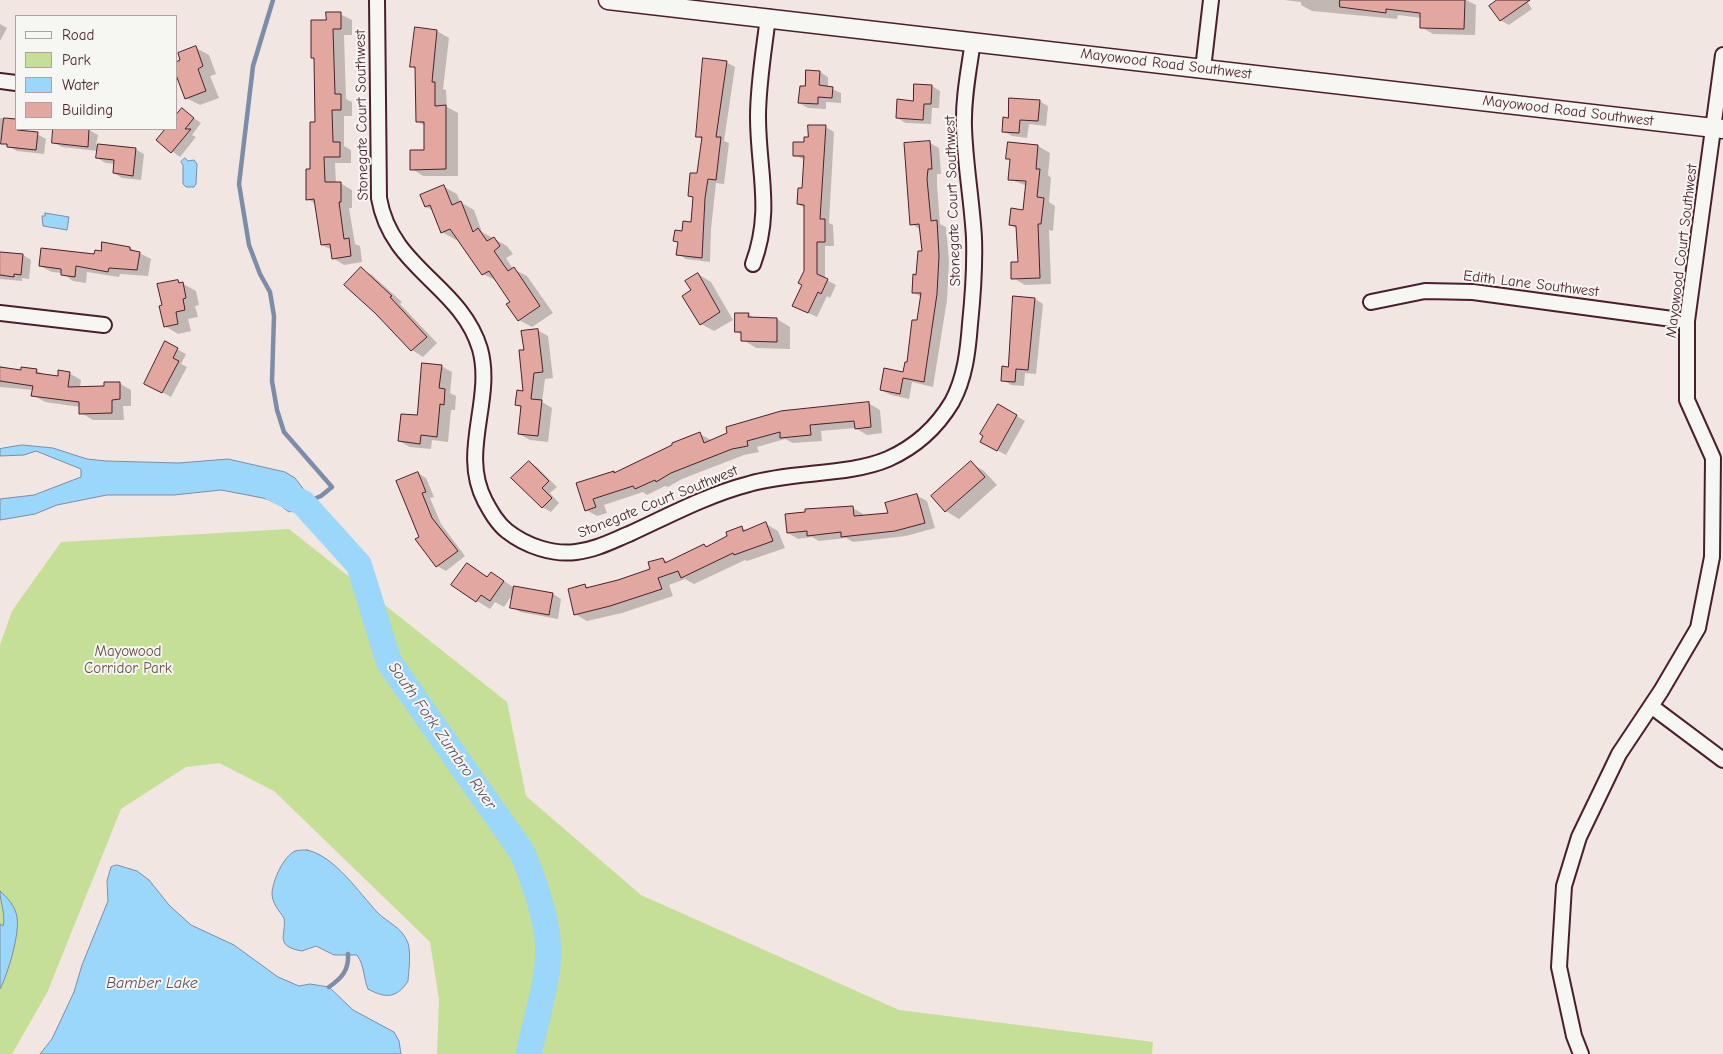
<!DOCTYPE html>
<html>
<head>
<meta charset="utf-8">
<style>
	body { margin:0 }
	#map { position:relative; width:1723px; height:1054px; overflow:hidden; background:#f2e6e2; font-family:"Comic Neue",sans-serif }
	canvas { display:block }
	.legend { position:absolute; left:15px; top:15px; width:162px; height:115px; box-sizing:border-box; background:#f6f6f2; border:1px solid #b1a0a2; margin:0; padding:6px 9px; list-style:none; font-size:15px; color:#4a1f2b }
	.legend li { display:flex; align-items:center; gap:10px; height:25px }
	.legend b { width:25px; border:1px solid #b1a0a2 }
</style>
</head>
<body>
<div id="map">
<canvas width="1723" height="1054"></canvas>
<ul class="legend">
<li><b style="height:6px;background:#f6f6f2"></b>Road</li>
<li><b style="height:14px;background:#c5df96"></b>Park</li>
<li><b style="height:14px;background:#9bd6fb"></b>Water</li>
<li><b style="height:14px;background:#e2a8a0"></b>Building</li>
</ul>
</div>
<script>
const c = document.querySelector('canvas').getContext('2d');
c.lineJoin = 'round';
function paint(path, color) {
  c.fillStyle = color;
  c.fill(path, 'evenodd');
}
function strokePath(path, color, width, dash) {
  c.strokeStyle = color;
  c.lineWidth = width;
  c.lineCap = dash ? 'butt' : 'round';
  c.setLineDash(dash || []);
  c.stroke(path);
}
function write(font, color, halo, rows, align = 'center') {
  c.font = font + ' "Comic Neue",sans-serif';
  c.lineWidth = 4;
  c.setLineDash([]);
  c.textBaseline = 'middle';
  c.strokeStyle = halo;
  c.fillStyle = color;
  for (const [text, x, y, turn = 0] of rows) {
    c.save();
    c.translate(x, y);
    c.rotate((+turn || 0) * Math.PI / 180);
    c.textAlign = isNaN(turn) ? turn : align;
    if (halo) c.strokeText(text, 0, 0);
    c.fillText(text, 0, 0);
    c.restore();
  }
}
paint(new Path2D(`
	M289,529l218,173 19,94 115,99 258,115 254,32 -1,12h-715l2,-54 -9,-58 -156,-151 -55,-28 -33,4 -65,42 -74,184 -35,61h-12v-409l12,-34 49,-69z`), '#c5df96');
const water = new Path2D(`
	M185,158l3,3 6,-1 3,4 -1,20 -2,3h-8l-3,-3v-19l-2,-3z
	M45,213l24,4 -2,13 -24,-4 -1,-10h3z
	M22,445l31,3 34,11 19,2 73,2 49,-4 57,13 10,6 10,13 5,13 -21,8 -12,-9 -14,-5 -42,-8 -47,5h-67l-50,10 -22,9 -35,6v-21l34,-4 47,-18v-8l-45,-18 -12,4 -24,1v-7z
	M307,850c28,6 52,43 71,63 10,10 24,14 30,30 3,11 1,26 0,38 -11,17 -22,18 -40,8 -5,-12 -3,-22 -11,-34h-23l-18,-9 -14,5c-29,-5 -15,-17 -18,-33 -5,-7 -12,-15 -12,-25 1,-13 11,-36 23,-42 4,-1 9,-1 12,-1z
	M117,865l20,6 12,9 20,25 22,20 43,20 44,32 21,9 11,-2 19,3 24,23 41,22 5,9 2,13h-361l12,-15 22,-47 8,-27 26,-64 -1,-20 4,-14z
	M0,891c8,7 15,15 17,26 3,16 -9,57 -17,72v-65l3,2c3,-12 -3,-23 -3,-35z`);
paint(water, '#9bd6fb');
strokePath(water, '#7b8da8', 1);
paint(new Path2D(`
	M1284,0h182l10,5 -1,30 -42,-1 -12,-7 1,-9 -24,-3 -1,4 -85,-8 -11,-6v-3z
	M1497,0h29l6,9 -23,16 -9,-5z
	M340,14l12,6v15h-8l2,64 6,3v14h-8v30l7,4v13h-16l1,20h4l12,7v18h-3l6,36 5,2 2,16 -18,3 -11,-7 -1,-8 -10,-5 -6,-41 -9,-5 9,-76 -1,-64 -3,-1 15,-37z
	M0,24l7,4 -7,13z
	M416,29l21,2 12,7 -6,51 3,1 1,17 11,6v63h-35l-11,-7 13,-18v-25l-8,-5 -1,-52 -4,-3z
	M196,48l13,7 7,19 -6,2 9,22 -19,7 -14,-7z
	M726,62l9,5 -11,74 5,2 -5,41 -8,-1 -5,46 -1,33 -24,-3 -8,-5 1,-11 -4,-3 17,-17 2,-25 -5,-3 9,-20 5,-35 -6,-4z
	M820,72l8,5v10l13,6v10l-15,-1v7l-18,-1 -9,-5 7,-16z
	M932,86l8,5 -1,17h-7l-1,16 -25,-1 -9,-5z
	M1039,101l9,5 -2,20 -17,-2 -2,14 -15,-2 -9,-5 6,-12z
	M182,110l19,13 -9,12 4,2 -16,20 -23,-17 10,-11h9z
	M0,118l16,2v9h10l-1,3 12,2 9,5 -2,15 -27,-3 -14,-8v-2l-3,-1z
	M826,127l8,5 -5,91 4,2 1,21h-9v33l11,6 -6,13 -3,-2 -10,21 -15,-7 3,-39v-63l-7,-4 5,-14 2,-30 -11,-5 15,-17z
	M55,129l34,1 9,5 -2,10 39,4 9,5 -3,26 -19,-2 -8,-5 1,-9 -9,-1 -9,-5 1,-7 -36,-4 -9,-5z
	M930,143l9,5 2,26h-4v11l3,39 6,3 3,35 -2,38 -14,87 -21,-5 -3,17 -18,-4 -10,-5 23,-17 14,-51 3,-25 -8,-5 10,-40 -2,-22 -9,-6z
	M1038,146l12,7 -2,22 3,3 -2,24 6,4 -2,25 -4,-1 2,54 -26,1 -12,-7 6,-15 -1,-34 -8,-4 14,-14 3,-25 -18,-7 2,-19 -4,-2z
	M444,187l13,7 3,8 14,8 8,22 25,14 6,8 -7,4 7,11 14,7 26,37 -21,14 -13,-7 -7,-18 -15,-21 -14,-7 -25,-36 -2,2 -14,-8 -8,-21 -8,-4 -4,-12z
	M130,248l21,11 -3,17 -28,-2 -1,3 -32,-5 -1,11 -13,-2 -11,-8 -10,-1 -12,-6z
	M23,255l8,5 -2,19 -7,-1v3l-22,-2v-21z
	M361,269l11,6 30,27 -2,2 37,39 -14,14 -11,-7 -36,-38z
	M698,274l13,8 22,38 -19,11 -13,-7 -8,-34z
	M178,281l18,10 3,14 -4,1 3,11 -10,2 3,12 -13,3 -13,-8 -1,-20z
	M1035,299l8,5 -7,70 -11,-1 -1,13 -13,-1 -8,-5z
	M748,314l8,5h21l13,8v22l-34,-1 -13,-8v-5l-7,-3z
	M537,330l11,6 5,42 -8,1 -3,23 10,6 -4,34 -18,-2 -11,-6 3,-26 -5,-4 8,-12v-41z
	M165,343l21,11 -5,10 6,3 -16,30 -25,-14z
	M0,366l22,6 14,-2 9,5 14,2 10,-4 12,7 -1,8h25l14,-5 12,7v16h-8l1,14h-31l-12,-7 -1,-6 -35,-5 -12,-7v-5l-33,-3z
	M441,366l11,6 -2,21 6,3 -1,14h-4l-3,32 -16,-2 -1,9 -21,-2 -11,-6 19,-24z
	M868,403l12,7 2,23 -15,2 -12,-7 -34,3 1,10 -29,2 -8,-4 -28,8 2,5 -15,3 -62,24 -14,8 -3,-1 -18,9 -4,-3 -39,13 3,8 -10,3 -11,-6 -9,-26 36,-12 3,1 84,-39 11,6z
	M998,405l27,16 -19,34 -24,-13z
	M529,462l8,5 20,20 -7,6 9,10 -8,9 -9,-5z
	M971,463l13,8 13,14 -38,34 -13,-8z
	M418,473l8,5 8,19 -4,1 11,26 24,32 -19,15 -9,-5 -16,-29z
	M916,495l11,6 8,27 -29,8 -53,6 -7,-4 -27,3 -7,-4 -14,2 -10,-6 65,-25 10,6v3l27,-3z
	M766,524l12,7 7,17 -38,13 -2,-1 -51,24 -9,-5 -16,6 4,11 -51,17 -35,8 -12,-7 10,-28 4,2 63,-18 11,-11 6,3 35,-17 3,2 22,-10 12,-10 6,4z
	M468,564l20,13 3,-4 24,15 38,6 8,5 -3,20 -38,-7 -8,-5 2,-15 -10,15 -9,-5 -5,7 -13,-8 -24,-16z`), '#0003');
strokePath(new Path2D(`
	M273,0l-20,66 -14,118 10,61 11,29 10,18 4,24 -2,65 5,29 7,22 48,55 -11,9 -17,7
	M329,987c13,-9 20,-17 19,-33`), '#7b8da8', 4.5);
strokePath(new Path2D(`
	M274,489l29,14 56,62 30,97 133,190c11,25 25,66 26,92 2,37 -13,75 -19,110`), '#9bd6fb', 26);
const building = new Path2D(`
	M1340,0h125l-1,29 -44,-1v-15l-34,-4v4l-46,-6z
	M1497,0h33l-30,21 -11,-15z
	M326,12h15v17h-8l2,65h6v16h-9l1,32h7v15h-16l1,25h16v20h-2l5,37 5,-1 2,18 -19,3 -2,-15 -9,1 -7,-46 -8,1v-31h4v-47h5l-1,-64h-3v-38h15z
	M415,27l22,3 -5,52h3v24l11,-1v64l-36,1v-20h14v-28h-8l-1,-55h-5z
	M196,46l7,20 -5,3 8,22 -21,8 -9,-24v-13l4,-2 -2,-7z
	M703,58l24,3 -11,76h5l-5,43 -8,-1 -3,19 -3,60 -26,-3 2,-13 -5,-1 2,-11 7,1 1,-10 8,1 2,-25 -5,-1 2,-23h7l5,-36h-6z
	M806,70l14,1 -1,14 14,2 -1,11 -14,-1v7l-20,-1 2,-17h5z
	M914,84l18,1 -1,19h-7l-1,16 -27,-2 1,-19 16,2z
	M1009,98l31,2 -2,21 -18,-1 -1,13 -17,-1 1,-15 5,1z
	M182,108l12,10 -9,11h6l-20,24 -15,-13 9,-11h11v-14z
	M4,118l12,1 1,11 21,2 -2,18 -29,-3v-3h-6z
	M808,125h18l-6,94h5v23h-8v32l11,5 -7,15 -3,-2 -10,21 -16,-7 10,-21 -4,-2 6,-12v-66l-7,-1 1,-16h4l2,-32h-11v-14h11v-5h4z
	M53,129h36l-1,18 -36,-4z
	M930,141l2,28h-4l-1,10 4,42 6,-1 2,36 -2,38 -13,88 -21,-4 -3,16 -20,-4 4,-22 19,4 2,-10h2l5,-42h5l4,-27h-9l1,-19 3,1 2,-24h4l-3,-27 -9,1 -6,-82z
	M1008,142l30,3 -2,24h4l-3,28 7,1 -3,26h-3l2,54 -29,1v-17h7l-2,-36 -7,-1 2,-17 12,2 3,-29 -18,-1 2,-21h-4z
	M98,144l38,4 -3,28 -20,-3 1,-13 -18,-2z
	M444,185l8,20 9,-4 12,31 5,-4 9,13 7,-4 6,9 -6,5 14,20 6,-4 26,39 -22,15 -12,-17 4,-2 -21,-31 -7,4 -32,-46 -9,4 -11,-28 -5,2 -5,-12z
	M102,242l28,5v3l10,2 -3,18 -28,-2 -1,4 -32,-6 -1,11 -14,-2v-6l-22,-3 2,-18 53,6 1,-4 6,1z
	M0,252l23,2 -2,21 -7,-1v3l-14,-2z
	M361,267l31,29 -2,1 37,40 -16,14 -36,-38 -31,-28z
	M698,273l22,39 -20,13 -18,-29 9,-6 -6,-9z
	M178,280l1,3 4,-1 3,16 -3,1 2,11 -9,2 2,12 -14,3 -5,-21 3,-1 -5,-21z
	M1013,296l22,2 -7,72 -12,-1 -1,13 -14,-1 1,-15 6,1z
	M735,313h14l-1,4 29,1v24l-36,-1v-9h-6z
	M538,329l5,43 -9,1 -3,26 11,1 -4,36 -20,-2 3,-28 -6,-1 2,-15 6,1 -4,-41h5l-3,-19z
	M165,341l13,7 -5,10 6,3 -17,32 -18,-9z
	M422,363l20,2 -3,23 6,1 -1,16 -4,-1 -3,33 -16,-2 -1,9 -22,-3 3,-27 16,1z
	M0,367l21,3v-3l16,2 -1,4 22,3v-6l12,2 -2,15 36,-1v-4h16v17l-8,1v13l-33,1v-12l-48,-6 2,-10 -33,-5z
	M869,402l2,25 -16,2 -1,-8 -44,4 1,10 -31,3v-6l-33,9 1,5 -16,3 -61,24 -15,9 -1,-2 -20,9 -2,-3 -40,13 3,8 -11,4 -9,-28 38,-12v2l58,-28v-2l28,-11 4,11 23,-10 -1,-6 55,-16z
	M998,404l19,11 -20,36 -17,-9 3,-6 -3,-2z
	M529,461l20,20 -7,7 10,10 -10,10 -31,-30z
	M971,461l14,16 -40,35 -14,-16z
	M418,472l8,20 -4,1 10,25 26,33 -22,16 -21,-28 4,-2 -23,-56z
	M917,494l8,29 -30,8 -54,6v-5l-34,4v-5l-20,2 -2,-19 20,-2v-3l48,-3 1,10 34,-3 -3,-10z
	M766,522l7,19 -39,14 -1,-2 -52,25 -3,-7 -20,7 4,11 -52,17 -36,9 -6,-26 17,-5 1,4 32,-8 32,-11 -2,-7 15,-4 2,5 39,-19 2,3 21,-11 -1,-4 16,-6 1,5z
	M467,563l20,14 4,-5 13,9 -14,20 -9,-6 -5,7 -25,-17z
	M514,586l39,7 -4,22 -39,-7z`);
paint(building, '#e2a8a0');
strokePath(building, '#4a1f2b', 1);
const minor = new Path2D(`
	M377,0l2,198c12,71 82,87 101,151 14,51 -21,103 5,152 6,11 12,22 22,30 19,15 46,24 69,21 19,-2 36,-11 53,-18 39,-18 78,-39 120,-50 43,-13 99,-8 139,-25 27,-12 49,-32 64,-57 13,-24 16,-51 18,-78 3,-29 5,-57 4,-86 -2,-37 -9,-74 -10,-111 -1,-29 5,-58 9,-86
	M1203,69l8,-69
	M0,81l16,2
	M753,264c20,-54 5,-93 5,-147 0,-33 6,-67 10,-100
	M1371,302l54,-11 48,1 214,29
	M0,313l104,12
	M1651,706l72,54
	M1581,1054l-7,-18 -15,-69 5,-81 15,-49 40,-83 42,-63 37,-63 14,-71 1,-99 -26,-58v-79l36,-266`);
const tertiary = new Path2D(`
	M608,0l1115,129`);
strokePath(minor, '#4a1f2b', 18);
strokePath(tertiary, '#4a1f2b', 21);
strokePath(minor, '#f6f6f2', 14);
strokePath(tertiary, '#f6f6f2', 18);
write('15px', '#4a1f2b', '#f6f6f2', [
	["Mayowood Road Southwest",1166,64,7],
	["Mayowood Road Southwest",1568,111,7],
	["Stonegate Court Southwest",362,115,-91],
	["Stonegate Court Southwest",953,201,-92],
	["Mayowood Court Southwest",1682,251,-83],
	["Edith Lane Southwest",1531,284,7],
	["Stonegate Court Southwest",658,502,-22]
]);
write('15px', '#694f46', '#f6f6f2', [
	["Mayowood",128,652],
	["Corridor Park",128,669]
]);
write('italic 16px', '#5e4d5f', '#f6f6f2', [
	["South Fork Zumbro River",442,736,55],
	["Bamber Lake",152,983]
]);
</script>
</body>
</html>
